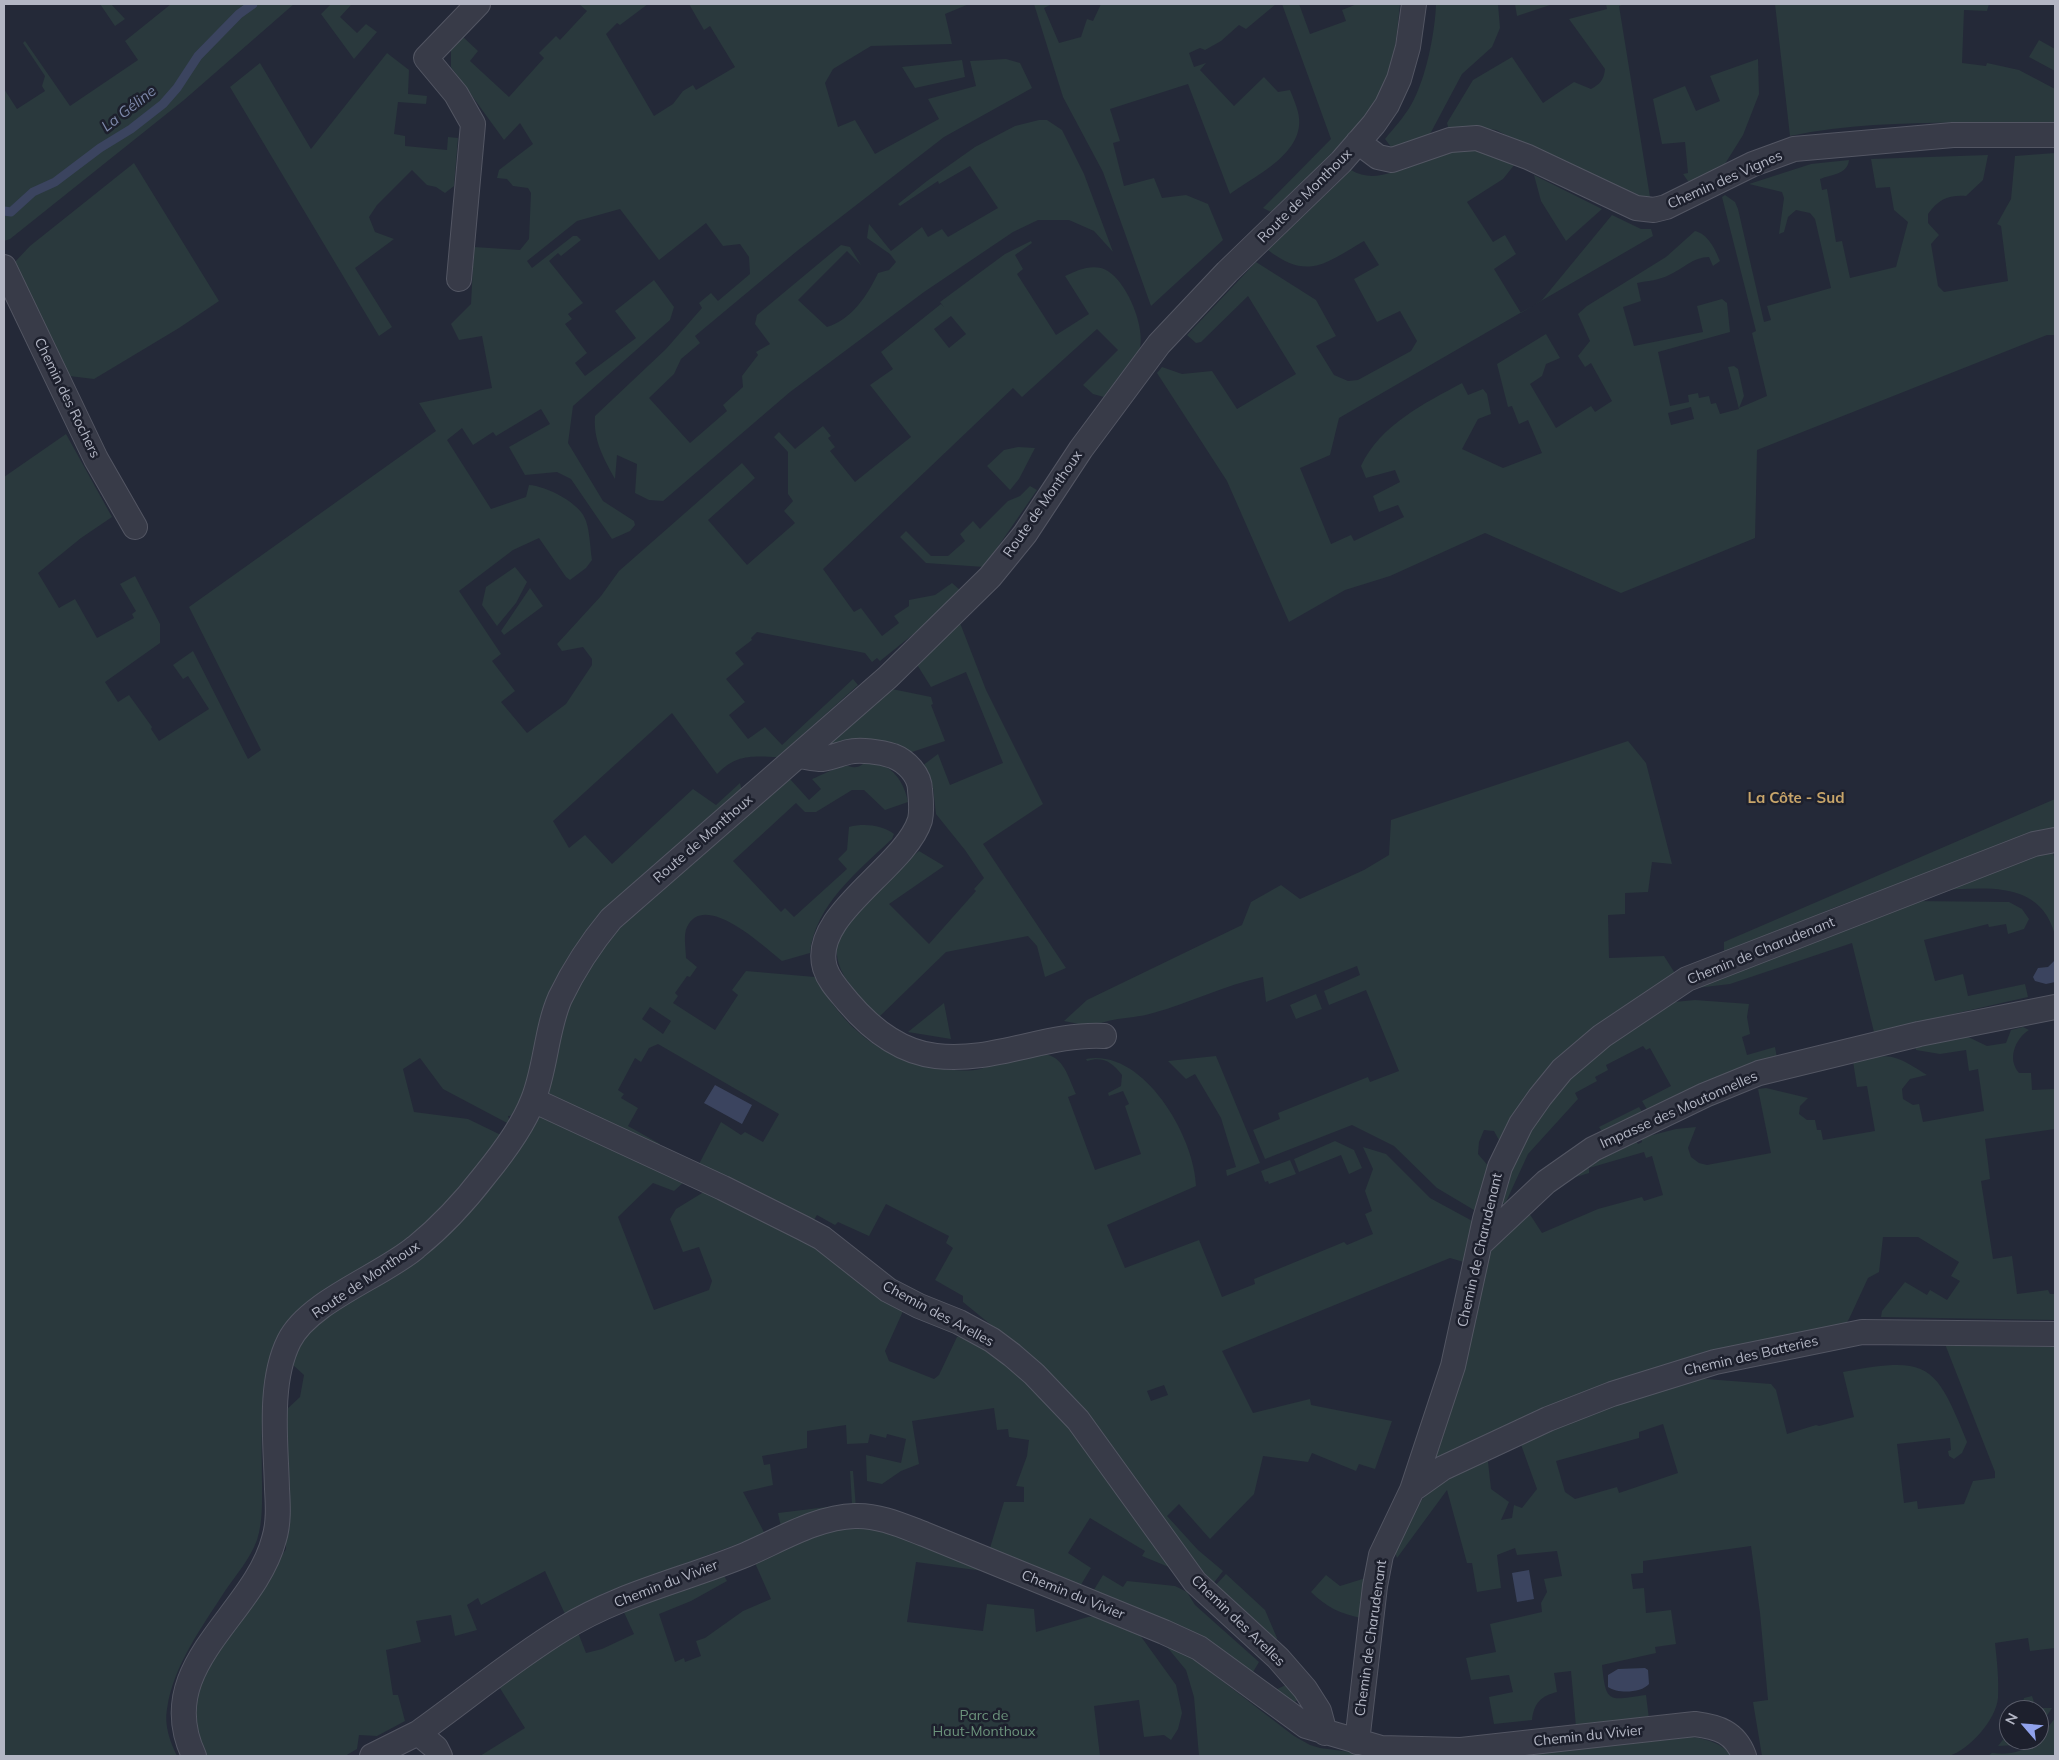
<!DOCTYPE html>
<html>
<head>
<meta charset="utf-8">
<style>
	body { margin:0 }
	#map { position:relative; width:2059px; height:1760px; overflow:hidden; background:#242938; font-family:Mulish,sans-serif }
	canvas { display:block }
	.frame { position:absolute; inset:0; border:5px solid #b3b6c4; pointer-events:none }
	.north { position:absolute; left:1999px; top:1700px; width:50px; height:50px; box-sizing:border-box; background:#1d202d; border:1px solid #595c69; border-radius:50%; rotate:297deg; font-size:14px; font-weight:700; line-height:20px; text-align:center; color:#b3b6c4 }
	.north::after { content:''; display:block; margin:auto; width:18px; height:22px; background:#90a2ec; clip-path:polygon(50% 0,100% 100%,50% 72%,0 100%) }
</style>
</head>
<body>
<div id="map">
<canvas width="2059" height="1760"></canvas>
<div class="frame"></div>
<div class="north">N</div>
</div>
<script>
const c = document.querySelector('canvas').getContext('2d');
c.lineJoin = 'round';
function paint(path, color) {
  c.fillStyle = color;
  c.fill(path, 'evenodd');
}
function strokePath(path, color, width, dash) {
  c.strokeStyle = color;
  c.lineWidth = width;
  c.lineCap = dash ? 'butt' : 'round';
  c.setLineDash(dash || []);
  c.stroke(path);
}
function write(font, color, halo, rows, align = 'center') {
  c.font = font + ' Mulish,sans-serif';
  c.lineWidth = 5;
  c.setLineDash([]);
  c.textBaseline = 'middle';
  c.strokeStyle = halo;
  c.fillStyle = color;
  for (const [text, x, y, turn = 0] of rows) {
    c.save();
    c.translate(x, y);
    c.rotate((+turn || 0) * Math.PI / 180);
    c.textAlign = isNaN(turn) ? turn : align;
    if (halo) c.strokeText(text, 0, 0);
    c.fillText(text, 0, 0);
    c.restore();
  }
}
paint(new Path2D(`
	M100,4h11l14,15 -10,7z
	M171,4h123l-110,96 -174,139 -6,2v-152l13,20 28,-18 -3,-5 3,-10 -22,-33 2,-2 45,65 68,-46 -13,-19z
	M331,4l20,1 -11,12 17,16 9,-9 11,8 -23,27 -33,-45z
	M579,4h69l-28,21 -3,-2 -11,11 48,82 19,-12 10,-13 10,-6 3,5 39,-23 -25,-41 -6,4 -15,-26h280l-24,10 7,30 -81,2 -38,23 -8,14 13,44 17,-7 20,34 64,-35 -11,-20 48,-13 -6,-25 36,-2 14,4 12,25 -88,49 -147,114 -102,85 5,7 -19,16 -7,15 -25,24 41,45 37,-32 -4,-6 20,-18 -1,-11 16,-21 -2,-3 14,-8 -15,-20 2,-9 84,-70 9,2 11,18 -14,-14 -49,49 29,27c24,-7 41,-32 51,-54l11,-3 7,-8 -6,-8 -23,-16 2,-14 22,27 31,-24 6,10 14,-8 6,8 50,-29 -28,-42 -31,18 -1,-3 -38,25 -2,-2 29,-23 48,-34 40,-21 24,-6h8l15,10 22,44 29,78 -19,-21 -25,-11h-31l-25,12 -89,60 -134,100 -127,109 -14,-1 -14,-7 2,-29 -20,-9 -2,24c-11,-20 -22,-39 -20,-63l71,-67 36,-41 -3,-5 12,-10 7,8 32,-27 -1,-17 -9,-13 -17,2 -17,-23 -47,37 -39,-51 -43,12 -50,40 5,7 41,-32h4l4,4 -20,16 -3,-3 -9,8 34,42 -15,11 4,5 -7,5 22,29 -12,10 10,13 51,-38 -21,-27 39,-31 20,27 -4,13 -97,86 -5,37 35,58 31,20 1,4 -5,6 -18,8 -41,-60 -14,-7 -32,3 -16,-28 41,-23 -9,-15 -45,27 -3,-4 -20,13 -11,-17 -15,12 44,69 35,-12 3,-12c17,1 52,18 57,36 4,12 4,26 6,39l-6,8 -16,12 -4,-3 -27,-39 -26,12 -54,41 42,63 -9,7 23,30 -14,11 26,31 39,-29 26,-39v-6l-9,-12 -21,4 -5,-7 44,-48 18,-25 123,-108 13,15 -47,42 39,45 48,-42 -11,-12 9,-10 -5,-7v-42l-14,-15 5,-5 16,17 28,-23 8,10 -3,2 7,9 -5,4 25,31 56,-45 -41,-52 23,-16 -12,-17 60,-48 3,3 -4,-5 65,-48 26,-13 1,2 -17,12 8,14 -6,5 39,61 33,-21 -24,-38c11,-5 23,-11 36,-8 24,6 47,62 38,84 -4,11 -27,35 -35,45l-11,-3 -10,-9 35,-35 -21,-21 -75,68 -9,-9 -190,181 31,43 7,-4 21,28 17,-13 -5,-7 15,-10v-6l26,-5 17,-12 8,7 -39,38 -41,33 -3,-3 -5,4 -7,-9 -108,-21 -6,6 1,2 -17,13 9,11 -18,15 19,23 -16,13 19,24 17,-12 17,18 71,-66 5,6 -80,72c-26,-1 -42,-3 -61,17l-45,-61 -119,108 16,27 16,-13 27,29 81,-75 23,16 24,-22 2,9 -137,121 9,20 176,-154 19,21 12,-11 -9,-10c10,-4 22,-11 33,-13 3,-1 7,2 11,1 3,0 5,-2 7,-3 25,-6 41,16 45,38l-23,8 -21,-20h-12l-36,22h-11l-9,-9 -63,58 48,51 4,-4 9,9 53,-48 -9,-10 9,-9 2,-23c15,-4 33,-2 45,7l-2,5c-34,32 -77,66 -82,114l-28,8c-17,-13 -77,-71 -95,-34 -4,8 -1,22 -1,31l11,9 -7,10 -3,-1 -12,17 3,3 -5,7 42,27 23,-35 -6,-5 14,-19 69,6c29,50 64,82 123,91 13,2 29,4 42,1 24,-6 53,-25 75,-11 11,7 16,26 21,36l-8,3 27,73 46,-16 -16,-48 4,-2 -6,-13 -14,5 -1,-3 13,-7 1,-11c-10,-13 -19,-19 -35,-14l-1,-2c58,-11 109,79 110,127l-89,39 18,43 74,-28 23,57 33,-13 -1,-5 90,-37 3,3 26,-11 -8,-20 7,-3 -7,-20 8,-22 -10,-22 23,7 44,44 46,25 -9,40 -17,-5 -228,93 31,62 57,-14 1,6 81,16 -17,48 -16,-5 -3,7 -44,-18 -4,9 -45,-6 -9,38 -44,45 -31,-35 -12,12 31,34 25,21 -11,14 -16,-15 -132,-181 -25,-25 -76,-62v-6l-28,-16 18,-32 -7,-5 3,-7 -63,-32 -17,32 -31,-14 -3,3 -18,-10 -5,8 -113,-59 22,-42 20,13 4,-3 18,10 16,-28 -121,-70 -9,4 -8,14 -6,-4 -17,32 6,4 -3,4 17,10 -10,18 32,18 -3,7 9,5 -1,18 19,8 -10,9 -21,-8 -35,34 36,93 55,-20 3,-9 -13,-34 -16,5 -13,-33 6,-10 31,-19c46,22 93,44 136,72 21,15 38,33 61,47l-19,42 4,10 45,18 5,-4 18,-38 10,-2 14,9 68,56 28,28 100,140 -1,2 -34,-14 3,-5 -55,-33 -22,35 23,15 -12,20 -89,-40 14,-46h20v-15l-8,-1 11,-30 2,-16 -20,-3 -1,-8 -11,1 -3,-22 -82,13 7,43 -18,7 -19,13 -15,-3 -1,-26 35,8 5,-24 -19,-5 -1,4 -16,-4 -2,9 -21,1 -1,-19 -39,6v17l-45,8 2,9 6,-1 3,21 -30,7 22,42 -163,60 -37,20 -20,-43 -64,34 -3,-7 -11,7 10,25 -22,6 -4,-21 -35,6 5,21 -35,8 7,45h5l7,26 -28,15 -18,-1 -2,14 -12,7h-140l-10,-22 -3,-17 2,-24 9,-25 46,-60 37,-59 -1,-138 15,-14 4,-22 -12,-11c5,-14 10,-30 21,-40 11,-12 28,-19 42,-26 27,-15 53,-30 76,-51 43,-38 75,-86 108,-133l-31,2 3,9 -68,-36 -23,-31 -17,11 11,43 54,7 35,17c-32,42 -65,84 -109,114 -32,23 -79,39 -103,70 -34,45 -29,107 -29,161 0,20 1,40 -5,59 -7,19 -21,35 -32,51 -23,36 -52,75 -58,118 -3,16 3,33 10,47h-173v-1279l62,-43 46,83 -31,21 -43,35 21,35 16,-9 22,39 37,-20 -2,-4 4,-3 -16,-27 15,-8 25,48v19l-55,39 13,20 11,-7 23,32 -1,2 8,12 50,-32 -21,-33 -5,3 -10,-14 20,-14 55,108 13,-9 -72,-143 247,-176 -17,-28 73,-15 -10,-52 -23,4 -8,-16 20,-20 3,-57 46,3 9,-11 2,-46 -3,-5 -15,-2 -6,-7 -10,-1 2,-8 34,-26 -13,-21 -16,17 -53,-73v-19l10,-13 17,16 -8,10 39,36 35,-39 -5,-5 17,-17 4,4 27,-29zM951,316l15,18 -17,14 -15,-19zM650,1007l21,14 -8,13 -21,-15zM1164,1385l4,10 -17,6 -4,-10z
	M1034,4h18l-8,4 15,35 22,-6 6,-18 6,2 8,-17h175l-30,25 -7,-4 -18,16 -16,9 -5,-2 -11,5 5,14 12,-4 -6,7 34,36 30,-29 14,15 12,-2c3,7 6,15 8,22 10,40 -42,63 -68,82l-42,-110 -78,25 10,32 -7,2 11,43 30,-8 8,20 24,-3 22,9 15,36 -72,66 -48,-134 -40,-75z
	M1282,4h17l11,30 36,-13 -4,-11 15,-6h43c-3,28 -5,60 -18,86 -25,48 -72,85 -111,122l-8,-4 68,-69z
	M1436,4h62l2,24 -8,19 -30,27 -33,62 -35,15 -9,-12c9,-11 19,-22 26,-34 15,-26 24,-72 25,-101z
	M1515,4h38l-36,12z
	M1606,4h19l-6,2 31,191 -6,1 -21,-5 -127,-63 -27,-4 -20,4 -2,-7 26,-43 39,-23 31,46 31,-21 17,7c9,-5 13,-9 14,-20l-36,-50 38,-10z
	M1775,4h214l-2,7 -23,-1 -2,53 24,3 1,-3 32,7 36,19v34c-88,1 -178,-5 -265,13z
	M2039,40l16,9v22l-26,-14z
	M387,53l22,17 -1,24 19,2 -1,8 -28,-2 -4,32 11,2v10l42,4 1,-13 10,1 -4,48 -9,7 -9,-6 -9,-2 -15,-15 -35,35 -8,12 6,15 19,7 -39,29 37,59 -13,9 -149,-249 30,-24 51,86z
	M1758,59l1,35 -16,41 -20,32 -33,17 -7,-10 5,-1 -3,-31 -23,2 -9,-45 32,-13 11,25 24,-10 -10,-25z
	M962,60l3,17 -50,11 -13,-21z
	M1480,149l35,15 -12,15 -36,23 26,40 12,-7 11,19 -22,15 27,44 21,-13 70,-85 29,14h10l2,7 -314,182 -9,37 -30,13 31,76 20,-9 3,6 50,-24 -6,-12 -19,7 -6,-16 27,-14 -5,-12 -29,8 -5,-12c19,-41 64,-63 101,-83l6,12 15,-6 4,5 4,20 -13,5 -16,30 41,19 39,-15 -14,-33 -9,4 -7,-18 -4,1 -11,-43 49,-30 14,24 -14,6 -4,12 -12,8 26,44 35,-22 4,6 17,-11 -21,-38 -6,4 -7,-11 12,-15 -12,-27 9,-8 79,-49 29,-26c13,3 20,18 25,30l-7,5 -4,-9c-16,0 -26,12 -40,18 -9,5 -22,6 -32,8l4,18 -18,6 11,39 69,-14 -6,-26 25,-7 5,4 3,29 -72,20 12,54 19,-4 -1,-7 10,-2 1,5 10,-2 2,8 5,-1 4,11 19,-5 -11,-42 6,-1 4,3 6,27 -5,12 28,-12 -15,-63 4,-2 -34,-134 3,-2 10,7 3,7 26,113 7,-2 -4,-14 64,-18 -16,-69 -5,-6 -14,-3 -8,7 -4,15 -5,2 5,-36 -2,-6 -33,-8 62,-20 38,-4c-2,15 -17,14 -29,19l2,11 5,-1 9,53 6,-1 8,37 46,-11 12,-45 -14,-12 -4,-23 -14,1 -5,-29 117,-4 -5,25 -17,16c-18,-1 -27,3 -38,18v9l11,12 -8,9 7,42 6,6 64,-11 -7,-55 -4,-2 14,-25 4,-43 40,-3v182h-8l-290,115 -2,88 -134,55 -136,-60 -95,43 -45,14 -56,32 -62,-141 -70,-108 5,-6 20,7 30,-3 25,38 59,-35 -48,-78 -47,46 -5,1 -9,-8 69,-73 60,38 20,36 -20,10 18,29 14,6 10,-1 53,-29 6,-10 -17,-30 -23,11 -23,-43 25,-14 -15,-24c-38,22 -56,40 -96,9l83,-80c31,19 64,-13 95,-19 11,-2 23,-2 34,-2zM1691,407l3,12 -23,6 -3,-12z
	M134,163l85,138 -40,27 -85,51 -25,-3 -56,-112 17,-18z
	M1534,175l68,34 -36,32 -25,-40z
	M1018,447l17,1 -16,31 -9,11 -23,-24 17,-16z
	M1030,486l7,4 -53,77 -58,-4 -26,-26 6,-6 25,25h17l17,-15 -5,-7 13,-13 7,8 28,-28 12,-5z
	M515,567l12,15 -11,21 -19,23 -15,-21 4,-18z
	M530,588l13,18 -39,29 -3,-4z
	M960,623l26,67 57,114 -60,40 83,124 -21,9 -8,-31 -9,-10 -82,16 -67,65c-20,-19 -53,-51 -39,-82 4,-11 17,-21 24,-30 17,-19 35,-38 55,-54l25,15 -55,38 40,40 47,-53 -2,-2 10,-11 -19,-28 -29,-36 -3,-26 -11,-22 16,-12 12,31 53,-22 -37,-91 -35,15 -15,-24z
	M887,688l44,9 2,7 -2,1 14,36 -36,12 -84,-10z
	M1628,741l18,22 26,101 -20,-2 -4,30 -23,1v21l-17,1 1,43 55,-2 12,19 -176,167 -6,-11 -10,-1 -5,12 -1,12 12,14 -11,45 -42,-25 -43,-42 -42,-21 -87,34 -12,-29 27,-11 -2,-6 90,-36 2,5 29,-11 -33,-81 -37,15 -5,-14 36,-16 -3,-9 -91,36 -3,-25c-38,8 -73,26 -110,36 -19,6 -44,4 -60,14l-29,-6 23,-21 155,-75 9,-23 30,-17 19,14 64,-29 25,-15 2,-35z
	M2055,799v31l-22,5 -200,73 -109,50v-16z
	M2044,849l9,4 2,8v74c-16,-59 -75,-45 -123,-45z
	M1912,901l97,1 13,7 7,10 -5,10 -16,5 -2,-10 -17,3 -1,-3 -64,16 11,41 28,-7 5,22 57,-12 3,13 -154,35 -22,-89 -122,41 -34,4z
	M1316,994l6,15 -26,10 -6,-14z
	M1695,1000l54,4 -2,13 3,17 -8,3 5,18 28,-8 2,11 -79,27 -50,26 -6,-10 29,-15 -21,-38 -4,2 -3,-4 -37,19 2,5 -13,7 2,4 -22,12 3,6 -50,55 -23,50 -4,-2 10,-41 24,-42 43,-50 23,-20 73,-47z
	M944,1003l7,36 -43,-7z
	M2023,1027l6,3c-14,9 -22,29 -10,43h12l1,17 23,-1v40l-70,10 5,40 -9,2 12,78 19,-3 5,38 31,-4 2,4h5v26l-174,-3 1,-6 23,-29 22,13 3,-5 17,10 13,-19 -9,-5 8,-14 -41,-25h-35l-4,35 -11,6 -19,41 -8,12 -408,133 51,-206 45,-45 13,20 56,-24 44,-12 2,4 19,-6 -11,-39 -6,2 -2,-6 -55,16v5l-23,7 1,-3 69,-36 2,3 4,-2 -1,-4 35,-9 20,-2 -8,21 3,9 8,6 8,2 64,-12 -13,-64 8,-1 42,10 -8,8 -1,8 8,6h8l2,10h4l2,10 52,-9 -8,-45 -10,1 -4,-26c37,-9 43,-6 74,14l-17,4 -8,10 1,10 10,6 6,-1 4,18 61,-11 -6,-42 -9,2 -3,-21 -26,4 -24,-4 -1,-5 49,-10 23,11 19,-3 5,-13z
	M1216,1056l44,107 -33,13 -1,-6 10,-3 -15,-49 -26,-44 -9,5 -18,-18z
	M1639,1107l4,6 -40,20 -4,-6z
	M1335,1141l19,9 8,18 -13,6 -8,-19 -42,17 -5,-13z
	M1290,1160l6,14 -27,10 -1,-3 -3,1 -4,-11z
	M1945,1344l110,3v301l-25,3 -2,-13 -33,5c2,18 4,37 3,55 -2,22 -29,52 -49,58h-187l-9,-54 15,-2 -8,-87 -9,-67 -108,15v12l-12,1 2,15 11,-1 2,25 25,-3 5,34 -21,3 1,6 -54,12c4,40 7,35 44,30l3,24 -73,8 -5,-56 -17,2 3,19c-16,4 -23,11 -25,28l-38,4 -5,-27 24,-5 -4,-17 -38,5 -5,-22 30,-6 -6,-28 52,-12 -1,-9 6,-11 -3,-13 18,-3 -5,-25 -40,4 -2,-7 -18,7 4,33 -24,4 -5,-29h-5l-20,-73 -50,68 -3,-9c10,-22 22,-46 40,-62 15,-14 36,-23 53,-34l4,36 18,13 -8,18 11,-2 2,-13 8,3 15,-19 -18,-50 174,-61 78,6 5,6 11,44 29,-9 3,1 35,-9 -11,-45c86,-16 92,-9 124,70l-5,11 -8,6 -5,-3 -1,-5 3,-1 -1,-12 -53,6 7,59 13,-2 1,8 46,-5 9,-23 22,-3v-6zM1663,1424l15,49 -59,20 -2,-6 -42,12 -10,-7 -9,-31 83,-23v-6z
	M850,1471h3l3,37 -75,19 -3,-14 74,-9z
	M861,1525l29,6 101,41 -75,-10 -9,60 76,9 4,-27 47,5 2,23 52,-15 9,-1 40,15 39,54 6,28 -4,16 -7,11 -7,-5 -20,2 -5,-37 -45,6 6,50h-620l45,-28 -27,-43 79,-55 9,23 16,-4 32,-15 -12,-26 100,-36 5,9 -36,20 -32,13 16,48 9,-4 1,4 16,-6 -5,-15 9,-3 38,-27 28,-12 -16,-36 62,-30z
	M1226,1574l39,36 12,28 -1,4 -62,-55z
	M1103,1575l20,12 4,-6 48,5 12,6 8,13 64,57 -6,10 22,18 11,-5 14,14 -7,4 -201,-110z
	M1326,1575l14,11 29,-9 -8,41c-20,-4 -35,-11 -50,-26z
	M1167,1647l24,10 103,79 16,9 10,3 61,8h-182l-5,-59 -8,-27z
	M2032,1696l4,12h16l-13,20v-18h-18l3,-12z
	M2055,1718v38h-67l4,-3c33,4 45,-11 63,-35z
	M2009,1732v8h16l-10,5 -17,1z
	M1676,1735c19,2 44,4 55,21h-263z`), '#2a393d');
paint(new Path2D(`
	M2055,960v22l-9,2 -11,-3 -2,-4 5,-9 10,-1z
	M715,1085l37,20 -10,19 -38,-21z
	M1529,1570l5,29 -17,3 -5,-29z
	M1645,1668l3,2 1,14c-8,9 -31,10 -41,3v-12l10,-6z`), '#3b445f');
strokePath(new Path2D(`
	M4,211l7,1 22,-20 22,-10 45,-34 31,-19 32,-25 14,-16 21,-32 41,-42 14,-10`), '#3b445f', 9);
const street = new Path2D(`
	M1358,142l20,15 14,3 58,-20 27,-2 51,19 108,51 18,2 12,-3 87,-43 41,-15 159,-14h102
	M4,267l92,192 39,68
	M459,279l14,-155 -17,-30 -30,-36 52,-54
	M800,756c7,1 15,3 22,3 9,-1 18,-5 26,-7 12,-3 33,0 45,4 13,5 27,19 27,34 1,9 2,21 0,30 -15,48 -111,95 -95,148 4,13 14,23 23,34 23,27 52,50 88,54 57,7 111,-23 168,-20
	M533,1100l190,88 80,40 19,10 66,52 31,16 40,16 33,18 20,15 22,19 44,46 117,162 83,76 27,31 14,22 6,22
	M1480,1244l66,-62 47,-33 112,-54 54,-22 160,-39 136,-27
	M1412,1490l31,-22 105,-49 64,-25 103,-32 147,-30 193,2
	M418,1733c48,-34 94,-73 145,-104 56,-35 121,-49 182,-74 35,-15 72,-38 110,-39 24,-1 48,10 69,18l240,98 35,16 107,78 75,22 80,2 234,-26c23,3 40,8 49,32
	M1357,1742l18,-156 6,-31 31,-65 41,-124 32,-147 15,-52 21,-43 19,-27 22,-27 40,-34 85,-57 347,-135 21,-4
	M194,1756c-43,-90 60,-140 80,-217 5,-16 4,-34 3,-50 -1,-45 -9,-106 12,-148 20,-40 93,-65 127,-94 26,-21 49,-46 69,-72 18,-22 38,-49 48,-75 13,-32 13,-70 27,-102 14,-29 31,-55 51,-79l277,-242 102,-100 35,-43 56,-85 78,-105 68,-72 114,-110 33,-38 13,-19 12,-26 9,-32 6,-43
	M372,1756l46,-23 18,15 4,8`);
strokePath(street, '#535663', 26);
strokePath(street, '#383b48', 24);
write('14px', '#b3b6c4', '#1d202d', [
	["Chemin des Vignes",1725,180,-24],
	["Route de Monthoux",1305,196,-45],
	["Chemin des Rochers",67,398,64],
	["Route de Monthoux",1043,504,-55],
	["Route de Monthoux",703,839,-41],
	["Chemin de Charudenant",1761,951,-22],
	["Impasse des Moutonnelles",1679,1110,-24],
	["Chemin de Charudenant",1480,1250,-77],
	["Route de Monthoux",366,1280,-34],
	["Chemin des Arelles",938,1314,28],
	["Chemin des Batteries",1751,1356,-13],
	["Chemin du Vivier",666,1584,-21],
	["Chemin du Vivier",1073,1595,22],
	["Chemin des Arelles",1238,1621,44],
	["Chemin de Charudenant",1371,1638,-82],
	["Chemin du Vivier",1588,1736,-6]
]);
write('14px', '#6c937c', '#1d202d', [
	["Parc de",984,1716],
	["Haut-Monthoux",984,1732]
]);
write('italic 15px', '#7d88aa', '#1d202d', [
	["La Géline",129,109,-38]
]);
write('bold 15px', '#c8a56a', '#1d202d', [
	["La Côte - Sud",1796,798]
]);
</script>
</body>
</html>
